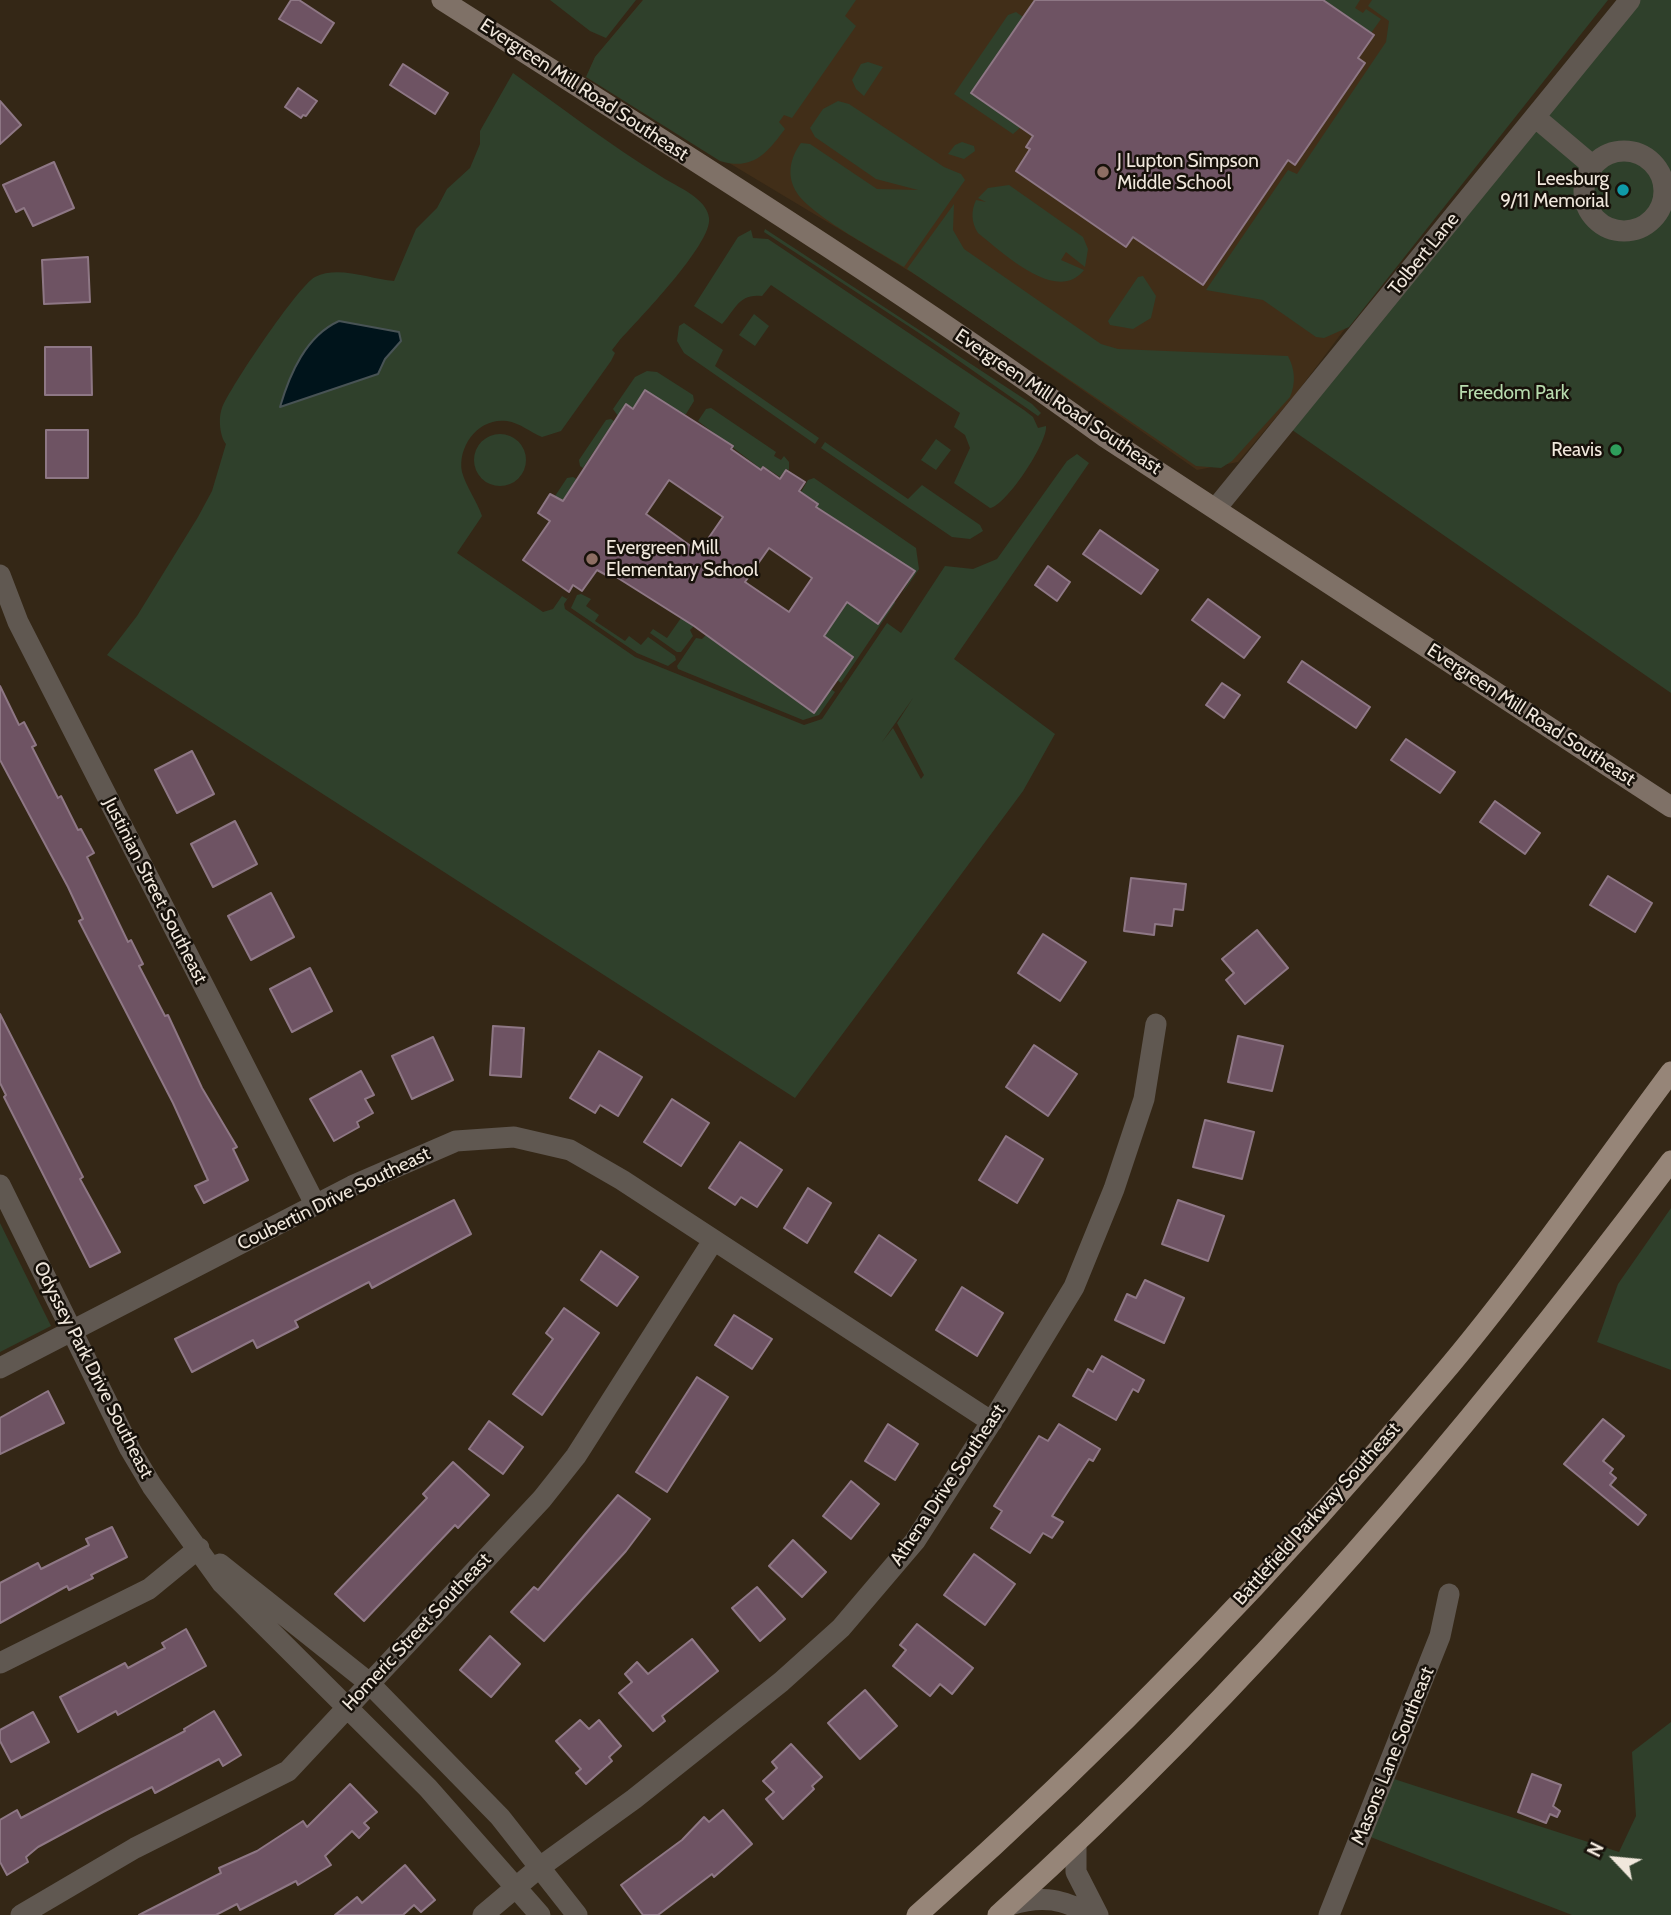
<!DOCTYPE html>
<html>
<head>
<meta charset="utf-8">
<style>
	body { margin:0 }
	#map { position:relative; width:1671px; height:1915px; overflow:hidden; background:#342716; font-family:Cabin,sans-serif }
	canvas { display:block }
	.north { position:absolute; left:1580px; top:1824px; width:70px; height:70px; -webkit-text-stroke:5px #17110a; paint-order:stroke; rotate:296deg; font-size:19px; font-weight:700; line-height:28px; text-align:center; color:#f0e7dc }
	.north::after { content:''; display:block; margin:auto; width:24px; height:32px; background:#f0e7dc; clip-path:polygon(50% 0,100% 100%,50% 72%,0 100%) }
</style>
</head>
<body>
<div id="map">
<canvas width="1671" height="1915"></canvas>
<div class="north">N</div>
</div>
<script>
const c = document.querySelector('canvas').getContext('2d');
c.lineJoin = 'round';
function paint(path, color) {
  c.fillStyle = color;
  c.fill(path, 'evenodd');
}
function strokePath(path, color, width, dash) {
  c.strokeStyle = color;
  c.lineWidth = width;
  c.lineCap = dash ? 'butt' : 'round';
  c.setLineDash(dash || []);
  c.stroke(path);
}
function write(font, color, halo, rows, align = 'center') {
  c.font = font + ' Cabin,sans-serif';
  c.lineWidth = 5;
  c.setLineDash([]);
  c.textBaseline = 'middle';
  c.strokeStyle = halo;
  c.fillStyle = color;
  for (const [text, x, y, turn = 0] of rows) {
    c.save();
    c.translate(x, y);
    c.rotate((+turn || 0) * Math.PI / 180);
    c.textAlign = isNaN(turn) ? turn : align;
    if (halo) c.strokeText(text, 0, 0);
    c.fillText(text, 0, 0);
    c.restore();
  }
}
paint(new Path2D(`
	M643,0h950l-298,395 -57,67 -41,8 -268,-187 -343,-206 9,-20z`), '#412e18');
paint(new Path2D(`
	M550,0h86l-30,38 -16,-7z
	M643,0h213l-11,16 11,10 -64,92 -8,-3 -5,7 6,7c-18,24 -32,42 -65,32l-134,-84 9,-20z
	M1323,0h37l-5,8 8,5 3,-4 15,10 -10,14z
	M1372,0h236l-259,327 -25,11 -8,-1 -53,-37 -57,-10 82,-120 9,4 89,-132 3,-21 -21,-15z
	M1630,0h41v693l-386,-268z
	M1016,12l7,5 -52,76 50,34 -8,7 -59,-40 54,-79z
	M868,62l15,5 -19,29 -8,-7 -4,-9 9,-16z
	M513,73c49,35 97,72 149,104 15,10 45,21 47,41 4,25 -72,103 -90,123l-7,9 3,3 -4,8 -50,70 -19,6c-12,-5 -22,-14 -35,-16 -28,-4 -50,25 -45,51 4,15 15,29 20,44l-25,37 86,59 10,-3 9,-13 5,3 5,-7 -8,12 1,5 70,48 169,68 18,-6 65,-96 14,10 44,-67 28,3 24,-10 70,-98 10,-7 12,9 -135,196 101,75 -32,57 -228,307 -688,-443 30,-39 61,-99 14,-26 14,-47c-6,-7 -8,-26 -4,-36 7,-19 76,-122 93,-131 23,-12 55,2 79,4l22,-52 21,-21 10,-19 23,-21 10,-24v-13zM913,698l-16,25 27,52 -3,4 -28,-51 -11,14z
	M838,101l11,3 95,63 17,7 4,6 -61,87c-26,-16 -92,-51 -107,-74 -11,-17 -7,-35 4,-50l9,1 67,45 41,1 -42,-11 -61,-42 -5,-9 13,-19z
	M962,142l12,4 1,5 -11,8 -16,-5 7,-9z
	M1009,185l74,52 5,12 -3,18 -19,-15 -5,8 23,10c-27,35 -82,-18 -106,-37 -7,-11 -7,-22 -2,-33l10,2 -8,-4 10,-10z
	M954,204l-1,26 11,19 137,95 17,5 170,7c7,13 8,27 2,41l-58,64 -11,7 -25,-2 -289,-197z
	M765,229l267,175 9,9 -3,3 -119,-83 -155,-101z
	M751,230l2,8 15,1 256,171 9,7 5,11 8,-2c2,16 -40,80 -56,82l-36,-25 16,-35 -5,-13 -11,-8 6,-14 -189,-128 -9,11c-23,-3 -27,14 -40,28l-28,-18 44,-69z
	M1143,276l13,20 -5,22 -18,11 -23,-4 -2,-4 30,-44z
	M754,314l15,12 -14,20 -16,-11z
	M684,323l39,27 -8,16 104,72 -4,6 -131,-91 -7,-12 2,-15z
	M647,371l10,1 36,23 1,6 -8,13 -4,1 -37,-25 -12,19 -7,-5 -8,12 -5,-7 22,-32z
	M711,408l65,44 -2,4 7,4 3,-4 5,6v8l-3,-1 -6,8 -17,-11 -2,3 -63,-48 8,-12z
	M611,419l3,2 -31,47 -3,-2 -1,-6 27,-40z
	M474 460a26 26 0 1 1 52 0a26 26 0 1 1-52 0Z
	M936,439l15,11 -15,20 -15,-10z
	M825,442l83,57 14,-14 58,40 3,6 -13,8 -18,-2 -131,-89z
	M573,477l5,3 -16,21 -7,-5 12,-18z
	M814,478l102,70 3,21 -17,25 13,-23 -98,-64 1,-3 -17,-12 7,-12z
	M581,594l10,5 -5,7 13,9 -4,6 30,20 4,-5 12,9 7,-8 27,19 1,4 -8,6 -31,-13 -66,-45 6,-13z
	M895,601v2l-54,80 -4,-3 16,-23 -29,-21 23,-34 31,22z
	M681,618l13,8 -4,4 3,6 -12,16h-4l-27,-19 3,-4 14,9z
	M706,635l108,78 17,-24 4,3 -16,23 -16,5 -125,-51 -1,-3 19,-28 6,1z
	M1671,1208v162l-74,-28 21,-58z
	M0,1223l51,103 -51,26z
	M1671,1722v193h-99l-204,-79 23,-58 228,74 17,-36 -4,-64z`), '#2f402b');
const water = new Path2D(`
	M339,321l60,11 2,9 -16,18 -7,15 -98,33c10,-34 26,-71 59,-86z`);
paint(water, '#00141b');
strokePath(water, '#485355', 2);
const building = new Path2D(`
	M291,0h8l35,23 -13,20 -42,-24z
	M1035,0h288l51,35 -16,23 7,5 -70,102 -7,-5 -85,125 -70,-48 -7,10 -110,-76 14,-22 -4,-2 7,-11 -62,-43z
	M403,64l45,29 -13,21 -45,-29z
	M298,88l19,13 -11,15 -3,-1 -2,3 -16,-11z
	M0,101l21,24 -21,19z
	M54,162l20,46 -41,18 -9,-18 -8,4 -13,-27z
	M88,257l2,45 -46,2 -2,-44z
	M45,347h46l1,48h-47z
	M645,390l88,56 -2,3 30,21 2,-3 17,12 6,-9 19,12 -6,9 19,13 -2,3 99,64 -37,53 -31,-22 -23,34 29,21 -39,56 -120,-87 -84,-53 -2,3 -11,-6 -15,21 -9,-6 -4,7 -46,-32 27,-39 -12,-8 12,-19 13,7 63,-97 7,5zM669,480l54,37 -24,35 -53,-38zM769,548l43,30 -23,34 -44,-30z
	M46,430h42v48h-42z
	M1100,530l58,40 -17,24 -58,-40z
	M1048,566l22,16 -13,19 -22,-16z
	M1208,599l52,38 -16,21 -52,-38z
	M1302,661l68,46 -14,21 -68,-46z
	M1222,683l18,12 -16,23 -18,-13z
	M0,686l19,39 5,-3 12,23 -4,2 26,51 3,-2 17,34 3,-1 13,24 -7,4 41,85 3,-2 12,24 -4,2 26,50 3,-1 34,73 35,59 -4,2 15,31 -44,23 -9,-17 13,-6 -35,-77 -94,-182 4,-2 -15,-32 -68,-127z
	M1406,739l49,33 -15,21 -49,-33z
	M192,751l22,43 -37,19 -22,-43z
	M1495,801l45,32 -15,21 -45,-32z
	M235,821l22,43 -44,23 -22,-43z
	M1608,876l44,27 -17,29 -45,-27z
	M1131,878l55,6 -3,26 -9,-1 -2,17 -17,-2 -1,11 -30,-4z
	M271,893l23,44 -43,23 -23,-44z
	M1257,930l31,38 -43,36 -19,-24 8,-7 -12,-14z
	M1043,934l43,28 -26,39 -42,-28z
	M310,968l22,43 -40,21 -22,-43z
	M0,1014l83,163 -3,2 40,73 -30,15 -86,-170 2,-2 -6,-12z
	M493,1026l31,2 -3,49 -31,-2z
	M1238,1036l45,10 -11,45 -44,-9z
	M433,1037l20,43 -41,19 -20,-43z
	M1034,1045l43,29 -29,42 -42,-29z
	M599,1051l43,26 -24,39 -18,-11 -5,8 -25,-15z
	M361,1071l13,24 -9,4 8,14 -16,9 2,5 -25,14 -24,-42z
	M672,1099l37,24 -28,43 -37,-24z
	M1205,1120l49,12 -12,47 -49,-12z
	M1006,1136l37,23 -26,44 -38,-23z
	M740,1142l42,28 -25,37 -16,-10 -6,8 -26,-17z
	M808,1188l23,15 -24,40 -23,-15z
	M454,1200l17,34 -99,54 -3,-6 -74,39 3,6 -41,21 -4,-8 -61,32 -17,-33z
	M1178,1200l46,16 -16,45 -46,-17z
	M879,1235l37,25 -25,36 -36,-24z
	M601,1251l37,26 -21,29 -36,-26z
	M1145,1280l39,18 -20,45 -49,-23 12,-26 9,4z
	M962,1287l41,26 -26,43 -41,-26z
	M564,1308l35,25 -57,82 -29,-21 40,-55 -7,-6z
	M734,1315l38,24 -20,30 -37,-24z
	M1102,1356l42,24 -6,12 -5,-3 -17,31 -43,-24 15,-27 5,3z
	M697,1377l31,20 -61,95 -31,-20z
	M48,1391l16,32 -64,31v-36z
	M1603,1419l21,17 -21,25 10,8 -3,4 6,5 -6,7 36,30 -8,10 -74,-61z
	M489,1421l34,26 -20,27 -34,-25z
	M888,1424l30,20 -23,36 -30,-19z
	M1059,1424l41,25 -7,12 -4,-2 -37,57 11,6 -11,16 -9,-5 -13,20 -39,-25 11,-17 -8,-5 45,-70 9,5z
	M453,1462l36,33 -31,33 -3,-3 -91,96 -29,-27 92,-96 -4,-4z
	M851,1481l28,23 -28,35 -28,-23z
	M618,1495l32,24 -24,32 -82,90 -33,-29 23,-25 4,3z
	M112,1527l15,30 -36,18 2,3 -24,12 -2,-4 -67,37v-40l38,-20 3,6 48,-24 -3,-6z
	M793,1540l33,32 -24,25 -33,-31z
	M974,1554l41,30 -30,41 -41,-30z
	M757,1587l28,32 -25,22 -28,-33z
	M917,1624l56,44 -21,26 -12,-10 -10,12 -37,-30 13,-16 -6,-5z
	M186,1629l20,37 -88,49 -2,-4 -38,21 -18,-35 65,-34 3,5 37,-20 -3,-5z
	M490,1636l30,28 -29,33 -31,-27z
	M692,1639l26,32 -56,45 3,5 -12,10 -34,-38 13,-11 -7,-8 12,-12 11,12z
	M865,1690l32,36 -37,33 -32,-36z
	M214,1711l27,44 -18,11 -4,-7 -64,34 -3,-6 -49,25 -65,35 -12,10 2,5 -21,13 -7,-13v-42l17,-10 4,8 164,-87 -1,-2z
	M33,1712l16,30 -38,20 -11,-21v-11z
	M580,1720l9,9 10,-9 22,26 -12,11 3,4 -26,23 -10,-11 5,-4 -25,-28z
	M791,1744l31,33 -10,9 2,3 -31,30 -17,-20 8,-7 -11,-11 14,-13 -5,-6z
	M1532,1774l29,11 -8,21 7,5 -3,6 -7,-3 -4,9 -28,-11z
	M350,1784l27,28 -13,11 5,5 -10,10 -7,-7 -27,25 6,9 -33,20 -2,-4 -56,29 -3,-6 -21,11h-77l82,-42 -2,-5 38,-17 46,-30 4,6z
	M723,1810l29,34 -38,33 -2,-3 -54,41h-15l-22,-30 61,-45 22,-23 5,5z
	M405,1865l30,35 -14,12 -7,-7 -11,10h-68l22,-18 5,6z`);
paint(building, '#6e5363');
strokePath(building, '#8e7785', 2);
strokePath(new Path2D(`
	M1535,117l58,49
	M1584 191a40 40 0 1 1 80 0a40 40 0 1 1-80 0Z
	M1217,507l413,-507
	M0,575l18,47 297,582
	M0,1185l130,264 22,37 70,97 206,205 112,127
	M0,1368l352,-182 104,-45 58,-4 56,13 52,30 370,242
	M220,1564l148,118 132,135 77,98
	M0,1663l149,-74 50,-41
	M21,1915l114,-67 153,-77 254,-272 34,-43 137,-215
	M483,1915l57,-48 94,-68 147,-117 60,-54 74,-87 86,-134 73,-120 40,-98 30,-90 12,-75
	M1329,1915l111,-279 9,-42`), '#605851', 21);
strokePath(new Path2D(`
	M1076,1844v28l22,43
	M1010,1905c35,-11 52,-5 84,10`), '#605851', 21);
strokePath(new Path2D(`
	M442,0c223,142 449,282 663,437l566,370`), '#7f7167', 21);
strokePath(new Path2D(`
	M917,1915c187,-165 363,-347 524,-539 82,-97 154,-202 230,-304
	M998,1915c254,-229 468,-481 673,-754`), '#968578', 21);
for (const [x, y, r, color] of [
	[1103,172,7,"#8d6e63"],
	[1623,190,7,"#0f9aa8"],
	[1616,450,7,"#2e9e5b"],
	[592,559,7,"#8d6e63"]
]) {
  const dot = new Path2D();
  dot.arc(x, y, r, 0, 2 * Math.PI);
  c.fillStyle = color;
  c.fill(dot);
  strokePath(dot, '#17110a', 2.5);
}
write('19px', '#f0e7dc', '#17110a', [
	["Evergreen Mill Road Southeast",584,90,33],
	["Tolbert Lane",1424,254,-51],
	["Evergreen Mill Road Southeast",1058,402,34],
	["Evergreen Mill Road Southeast",1531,715,33],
	["Justinian Street Southeast",155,891,63],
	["Coubertin Drive Southeast",334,1199,-26],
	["Odyssey Park Drive Southeast",93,1370,63],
	["Athena Drive Southeast",948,1485,-56],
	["Battlefield Parkway Southeast",1317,1514,-48],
	["Homeric Street Southeast",417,1632,-47],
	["Masons Lane Southeast",1393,1756,-68]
]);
write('19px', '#f0e7dc', '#17110a', [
	["J Lupton Simpson",1117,161],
	["Middle School",1117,183],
	["Leesburg",1609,179,"right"],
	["9/11 Memorial",1609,201,"right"],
	["Reavis",1602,450,"right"],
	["Evergreen Mill",606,548],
	["Elementary School",606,570]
], 'left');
write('19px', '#b8dcae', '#17110a', [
	["Freedom Park",1514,393]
]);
</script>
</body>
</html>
